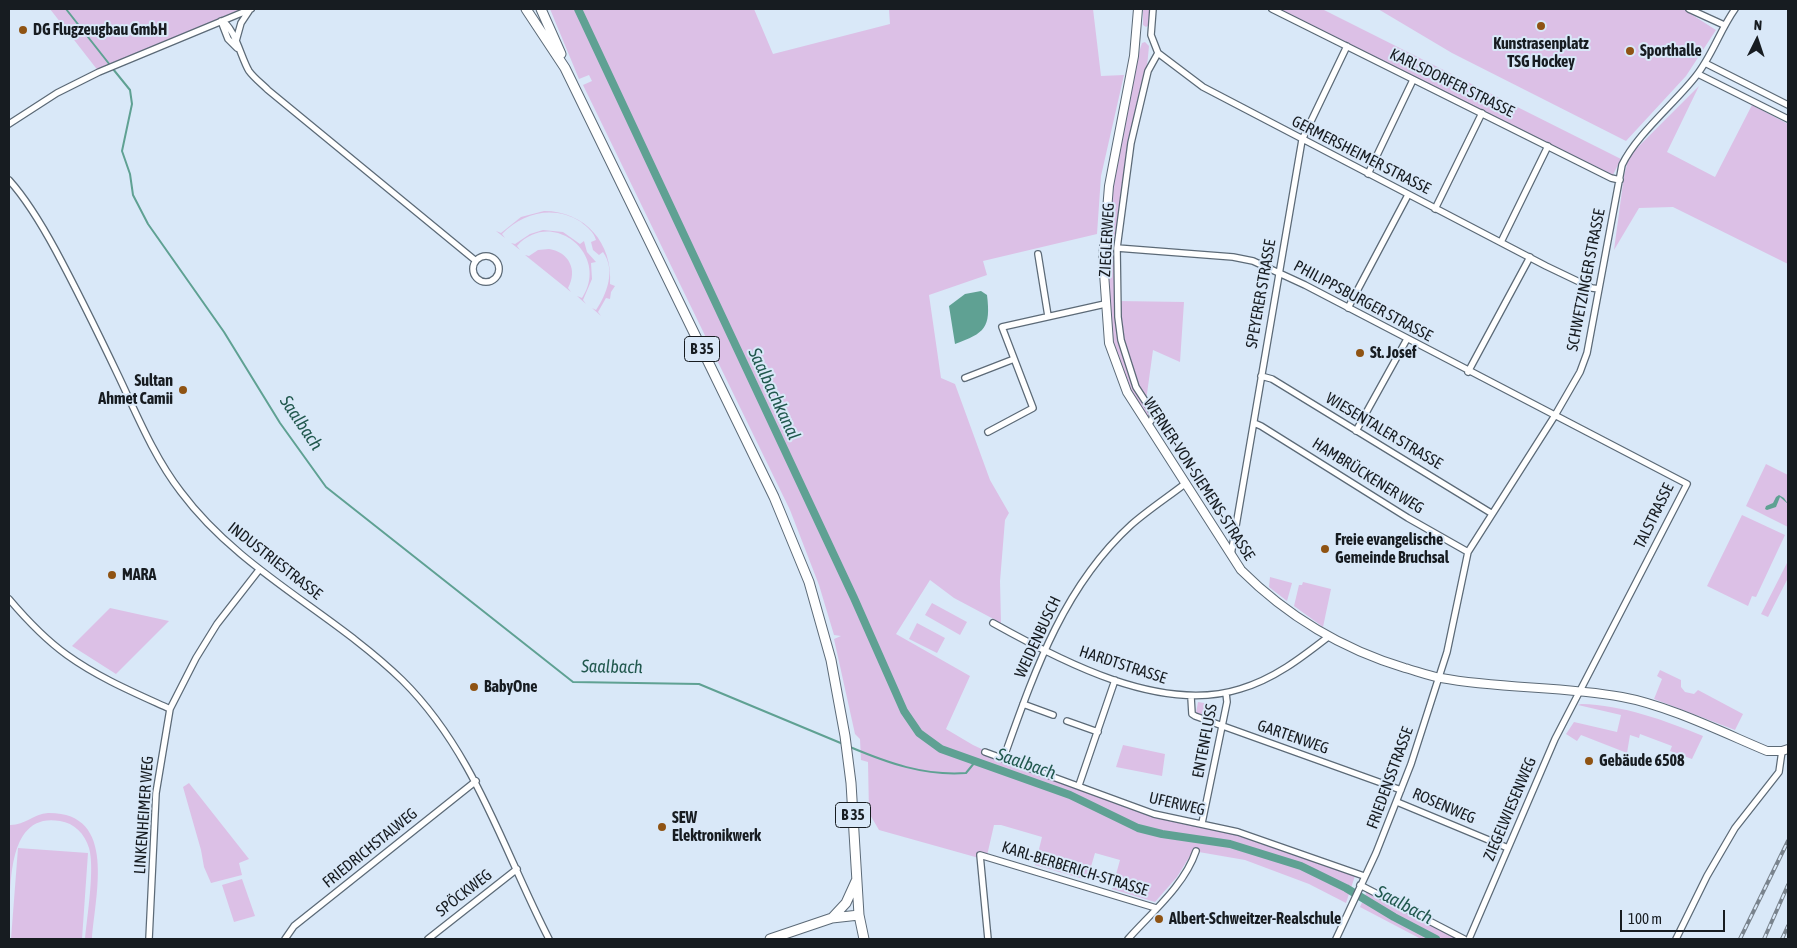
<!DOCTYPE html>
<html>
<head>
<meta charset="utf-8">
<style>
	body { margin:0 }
	#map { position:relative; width:1797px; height:948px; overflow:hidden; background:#d9e8f8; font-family:"Asap Condensed",sans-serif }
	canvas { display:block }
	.frame { position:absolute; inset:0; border:10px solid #171c21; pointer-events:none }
	.north { position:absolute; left:1732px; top:15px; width:50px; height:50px; -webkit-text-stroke:4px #d9e8f8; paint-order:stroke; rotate:4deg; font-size:14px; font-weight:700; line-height:20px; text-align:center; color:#171c21 }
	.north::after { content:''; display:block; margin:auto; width:18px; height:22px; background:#171c21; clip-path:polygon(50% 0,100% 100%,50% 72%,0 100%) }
	.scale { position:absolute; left:1620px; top:910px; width:105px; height:22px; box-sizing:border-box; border:2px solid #171c21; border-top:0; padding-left:6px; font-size:15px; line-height:18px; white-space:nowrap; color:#171c21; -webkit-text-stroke:4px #d9e8f8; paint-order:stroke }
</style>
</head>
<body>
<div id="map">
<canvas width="1797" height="948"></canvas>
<div class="frame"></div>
<div class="north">N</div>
<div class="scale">100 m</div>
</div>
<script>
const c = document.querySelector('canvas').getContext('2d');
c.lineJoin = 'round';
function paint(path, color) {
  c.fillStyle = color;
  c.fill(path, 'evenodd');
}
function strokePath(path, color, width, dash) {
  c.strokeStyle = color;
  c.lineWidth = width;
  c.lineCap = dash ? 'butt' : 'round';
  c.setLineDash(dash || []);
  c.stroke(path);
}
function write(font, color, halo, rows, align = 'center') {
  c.font = font + ' "Asap Condensed",sans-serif';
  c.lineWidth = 4;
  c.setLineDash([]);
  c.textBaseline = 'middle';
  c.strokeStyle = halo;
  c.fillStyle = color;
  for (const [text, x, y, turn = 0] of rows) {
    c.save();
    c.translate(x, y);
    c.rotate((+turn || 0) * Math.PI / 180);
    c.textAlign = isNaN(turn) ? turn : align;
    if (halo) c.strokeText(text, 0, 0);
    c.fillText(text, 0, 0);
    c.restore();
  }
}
paint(new Path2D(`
	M50,9h192l-143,63z
	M550,9h204l19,45 117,-30 -1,-15h204l8,67 23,-1 -23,101 -4,58 -114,27 4,14 -58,20 12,83 14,6 35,96 19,33 -4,7 -5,61 1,42 -47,-25 -24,-18 -34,54 74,42 -24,53 27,16 30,14 124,49 30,10 67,13 131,45 -9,27 -37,-19 -64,-24 -52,-9 -16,26 -22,25 -43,-13 8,-29 -25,-7 -8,27 -52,-15 7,-28 -41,-12h-7l-8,35 -107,-30 -10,-17 -1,-51 -7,-2 -1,-21 -5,-5 -21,-95 7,-3 -7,-1 -15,-50 -29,-75 -207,-425 9,-4 -3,-6 -10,4z
	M1143,9h7v15l-4,3 -3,-2z
	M1279,9h43l299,150 -8,16z
	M1378,9h305l33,21 -30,46 -60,65 -174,-88z
	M1145,42l4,4c-2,34 -13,65 -18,98 -9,53 -14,104 -13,157l66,1 -4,60 -27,-12 -7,51 7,12 -5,12 -36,-70 -7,-51 4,-118 22,-109 11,-34z
	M1699,86l-32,66 48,25 37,-72 36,19v140l-115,-57 -34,1 -25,42 10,-74 5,-20z
	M544,211c41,0 69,32 66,73l5,2 -4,6 -1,7 -4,-1 -8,14 3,4 -9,-8 4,2c11,-16 20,-40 7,-58l-4,3 -6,-5 -2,-8 5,-2c-2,-8 -9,-13 -15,-18 -26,-17 -58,-10 -79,12l3,4 -9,-7 5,2 20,-16z
	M543,230l20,2 17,12 4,-3 3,11 9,10 -5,1 1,16 -9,21 3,4 -9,-8 5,2c29,-43 -30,-91 -65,-52l3,4 -9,-7 4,1 15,-10z
	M549,249c20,3 29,21 19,39l3,4 -46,-37 4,1 9,-6z
	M1766,464l22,11v52l-42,-21z
	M1742,515l43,20 -29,62 -4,-1 -4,10 -41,-20z
	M1788,561v17l-20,39 -7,-3z
	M1270,577l22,6 -5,18 -18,-14z
	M1303,582l28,7 -8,38 -29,-21 5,-21h3z
	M932,603l35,19 -7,13 -35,-20z
	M110,608l59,13 -53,53 -44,-28z
	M917,623l28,15 -8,15 -28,-14z
	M1660,670l21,10v7l4,5 9,2 4,-4 45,24 -8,16 -81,-31 8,-20 -5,-3z
	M1198,702l18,3 -2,11 -18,-3z
	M1581,704c42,1 83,16 122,32l-11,23 -22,-8 2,-5 -32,-12 -1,4 -9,-3 -3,18 -46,-18 -4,6 -11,-7 8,-12 43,10 4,-17 -43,-10z
	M1123,745l42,9 -3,22 -46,-9z
	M189,783l60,76 -10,4 3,12 -31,8 -7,-16 -3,-17 -18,-63z
	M48,813c70,-1 47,82 44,126h-7c2,-22 10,-71 4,-91 -4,-14 -15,-25 -29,-27 -56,-10 -49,73 -51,108v-104c15,1 24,-11 39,-12z
	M18,848l70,5 -6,86h-71z
	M242,879l13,37 -21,6 -12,-37z
	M1367,891l91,48h-37l-61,-32z`), '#dcc0e6');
paint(new Path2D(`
	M981,291l6,4c4,33 -2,38 -32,49l-6,-38 16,-12z
	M1779,495l5,3 4,6 -8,-7 -4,10 -9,3 -2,-1 1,-3 7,-3 3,-6z`), '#5fa193');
strokePath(new Path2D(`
	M66,9l44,56
	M113,69l17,21 2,14 -10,47 8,23 3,21 15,29 76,108 56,91 46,64 247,195 126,2 144,60
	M850,747c38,16 74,29 116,26l9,-11`), '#5fa193', 2);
strokePath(new Path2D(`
	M578,9l276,589 50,113 15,22 22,16 129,46 68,33 24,6 68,10 71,22 45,22 48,29 42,22`), '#5fa193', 8);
const street = new Path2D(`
	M1153,9l-2,26 7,18 45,34 343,179 46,22 7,1
	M1272,9l339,169 9,2
	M1689,9l35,16
	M221,21c13,4 20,37 28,50 5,7 13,13 19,19l208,171
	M221,21l7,18 9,9
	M236,41l5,-18 8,-12
	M1705,63l83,42
	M1698,74l90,45
	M9,124l48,-31 42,-21 152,-63
	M1368,174l45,-94
	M9,180c19,21 34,47 47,71 22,41 42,82 62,124 19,40 36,82 63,117 59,79 151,120 221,188 73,72 101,170 147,259
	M1435,209l47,-96
	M1501,242l47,-96
	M1117,248l116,9 20,4 52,24 382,199 -132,255 -86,200
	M1038,254l10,62
	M473 269a13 13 0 1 1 26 0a13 13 0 1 1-26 0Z
	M1348,308l60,-113
	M1468,372l62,-115
	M1261,376l11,3 219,134
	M965,378l49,-19
	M1254,423l7,3 147,92 60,34
	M1148,425l4,-6 1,-6 -17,-26 -15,-47 -3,-23 -1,-69 14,-105 17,-72 10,-18
	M1356,431l51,-92
	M988,432l45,-24 -31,-81 103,-23
	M1231,555l71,-415 45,-94
	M9,599c17,20 37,41 58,56 32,23 68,38 103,54
	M993,623c68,38 168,91 247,66 34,-10 61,-31 88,-52
	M1191,697l1,17 3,2 206,74
	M1023,704l30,11
	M1067,721l31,11
	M985,752l169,62 84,18 126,44
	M1004,757c30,-84 59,-170 127,-232 17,-15 37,-28 55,-42
	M1079,785l36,-105
	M1397,802l111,46
	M1202,823l25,-121 -1,-9
	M1360,885l104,54
	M149,939l7,-146 14,-84 26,-51 21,-34 42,-54
	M285,939l9,-13 182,-145
	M428,939l89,-70
	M988,939l-8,-84 176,53
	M1128,939c24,-27 56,-53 68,-88
	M1336,939l40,-86 35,-89 36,-112 21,-100 86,-135 26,-45 7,-19 35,-188c14,-30 53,-62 74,-89 16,-20 24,-46 39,-67
	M1676,939l31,-63 28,-48 44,-56 3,-21`);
const secondary = new Path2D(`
	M1138,9l-4,47 -25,130 -6,73 6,84 18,49 114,178c46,46 101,79 164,98 11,3 24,8 36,10 60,11 121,8 181,19 45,8 102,36 145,54h15l6,-2`);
const primary = new Path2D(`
	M526,9l39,59 209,429 35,85 22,78 14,76 6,47 8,132 5,24
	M541,9l20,45
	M832,918l14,-15 10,-22
	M770,939l62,-21 27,-3`);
strokePath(street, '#5c6a77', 8);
strokePath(secondary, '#5c6a77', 10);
strokePath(primary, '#5c6a77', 11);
strokePath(street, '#fff', 5.5);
strokePath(secondary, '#fff', 8);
strokePath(primary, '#fff', 9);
const rail = new Path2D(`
	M1740,939l48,-98
	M1764,939l24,-54
	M1782,939l6,-13`);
strokePath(rail, '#79838d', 4);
strokePath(rail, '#d9e8f8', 2, [5.5]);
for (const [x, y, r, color] of [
	[1541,26,5,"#8f5313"],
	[23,30,5,"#8f5313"],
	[1630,51,5,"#8f5313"],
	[1360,353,5,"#8f5313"],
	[183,390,5,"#8f5313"],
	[1325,549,5,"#8f5313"],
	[112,575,5,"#8f5313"],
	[474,687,5,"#8f5313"],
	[1589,761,5,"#8f5313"],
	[662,827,5,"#8f5313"],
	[1159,919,5,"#8f5313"]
]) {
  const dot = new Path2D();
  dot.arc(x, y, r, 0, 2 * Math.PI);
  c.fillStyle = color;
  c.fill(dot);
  strokePath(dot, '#d9e8f8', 2);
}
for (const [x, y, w] of [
	[702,349,35],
	[853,815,35]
]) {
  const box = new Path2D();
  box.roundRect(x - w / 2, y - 12.5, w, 25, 4);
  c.fillStyle = '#d9e8f8';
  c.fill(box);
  strokePath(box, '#171c21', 1);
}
write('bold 15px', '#171c21', null, [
	["B 35",702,349],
	["B 35",853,815]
]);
write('bold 16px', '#171c21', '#d9e8f8', [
	["DG Flugzeugbau GmbH",33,30],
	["Kunstrasenplatz",1541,44,"center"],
	["TSG Hockey",1541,62,"center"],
	["Sporthalle",1640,51],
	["St. Josef",1370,353],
	["Sultan",173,381,"right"],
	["Ahmet Camii",173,399,"right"],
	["Freie evangelische",1335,540],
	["Gemeinde Bruchsal",1335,558],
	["MARA",122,575],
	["BabyOne",484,687],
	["Gebäude 6508",1599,761],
	["SEW",672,818],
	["Elektronikwerk",672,836],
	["Albert-Schweitzer-Realschule",1169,919]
], 'left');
write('16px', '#171c21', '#d9e8f8', [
	["KARLSDORFER STRASSE",1452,83,26],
	["GERMERSHEIMER STRASSE",1361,155,27],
	["ZIEGLERWEG",1107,240,-87],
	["SCHWETZINGER STRASSE",1586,280,-79],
	["SPEYERER STRASSE",1261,294,-80],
	["PHILIPPSBURGER STRASSE",1363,301,28],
	["WIESENTALER STRASSE",1384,431,31],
	["HAMBRÜCKENER WEG",1368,476,32],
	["WERNER-VON-SIEMENS-STRASSE",1199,479,57],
	["TALSTRASSE",1654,516,-64],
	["INDUSTRIESTRASSE",275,561,38],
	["WEIDENBUSCH",1038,637,-65],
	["HARDTSTRASSE",1123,665,18],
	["GARTENWEG",1293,737,19],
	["ENTENFLUSS",1205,741,-79],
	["FRIEDENSSTRASSE",1390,778,-70],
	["UFERWEG",1177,804,13],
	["ROSENWEG",1444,806,23],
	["ZIEGELWIESENWEG",1510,809,-67],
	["LINKENHEIMER WEG",144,815,-86],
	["FRIEDRICHSTALWEG",370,848,-39],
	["KARL-BERBERICH-STRASSE",1075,869,17],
	["SPÖCKWEG",464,893,-38]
]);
write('italic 18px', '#21584e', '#d9e8f8', [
	["Saalbachkanal",774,394,65],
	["Saalbach",301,423,56],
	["Saalbach",612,667,1],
	["Saalbach",1026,764,19],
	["Saalbach",1404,905,28]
]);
</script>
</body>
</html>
